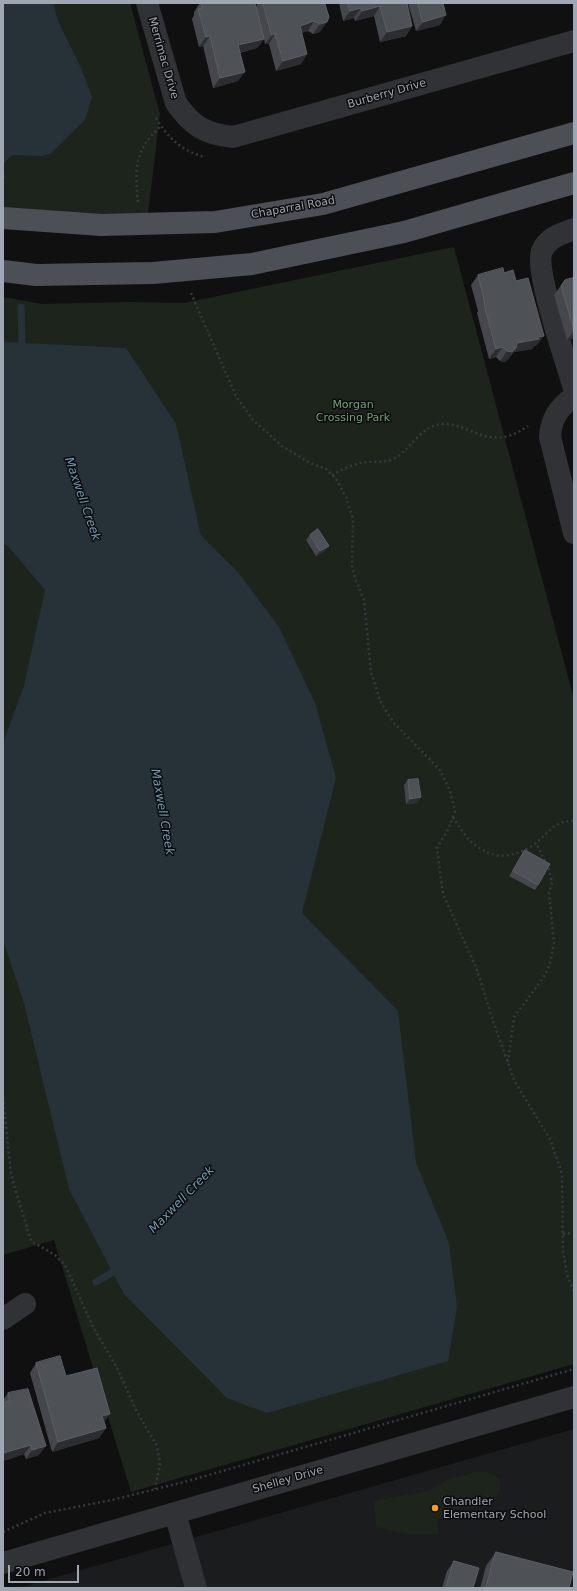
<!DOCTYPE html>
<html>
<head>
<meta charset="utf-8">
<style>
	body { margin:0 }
	#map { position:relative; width:577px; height:1591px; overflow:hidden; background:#101011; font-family:"DejaVu Sans",sans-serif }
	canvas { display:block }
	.frame { position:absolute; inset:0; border:4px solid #9fa7b3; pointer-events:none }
	.scale { position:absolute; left:8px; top:1565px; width:71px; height:18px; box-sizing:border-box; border:2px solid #9fa7b3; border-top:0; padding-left:5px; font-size:12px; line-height:14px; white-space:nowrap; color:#9fa7b3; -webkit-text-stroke:3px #0b0b0c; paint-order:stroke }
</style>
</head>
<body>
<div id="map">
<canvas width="577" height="1591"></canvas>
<div class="frame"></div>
<div class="scale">20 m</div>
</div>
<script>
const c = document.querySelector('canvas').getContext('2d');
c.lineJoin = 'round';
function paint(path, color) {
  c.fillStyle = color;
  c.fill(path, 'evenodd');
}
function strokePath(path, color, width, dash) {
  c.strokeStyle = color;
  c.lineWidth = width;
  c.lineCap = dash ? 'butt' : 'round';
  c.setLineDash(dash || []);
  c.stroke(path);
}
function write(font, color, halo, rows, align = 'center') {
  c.font = font + ' "DejaVu Sans",sans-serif';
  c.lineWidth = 3;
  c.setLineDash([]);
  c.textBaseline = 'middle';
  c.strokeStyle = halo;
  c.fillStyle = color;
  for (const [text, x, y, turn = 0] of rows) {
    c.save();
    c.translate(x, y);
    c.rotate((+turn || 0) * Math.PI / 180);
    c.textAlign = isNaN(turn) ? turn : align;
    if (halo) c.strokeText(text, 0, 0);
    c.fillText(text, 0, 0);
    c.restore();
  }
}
paint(new Path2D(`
	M574,1429v159h-556z`), '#1b1c1e');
paint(new Path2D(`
	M3,3h127l30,111 -12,100 -23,3 -122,-6z
	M454,247l120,452v665l-443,128 -77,-252 -51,15v-958l39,7 87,-2 55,1z
	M479,1471l12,2 8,5c2,9 2,13 -4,20 -14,17 -35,5 -51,16 -3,1 -5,4 -7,6l2,14 -27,1 -36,-8 -2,-26 53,-10 20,-11z`), '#1c241c');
paint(new Path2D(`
	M3,3h50l5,18 23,47 11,29 -7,23 -35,34 -8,2 -30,-1 -9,9 2,14h-2z
	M3,342l123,6 50,76 25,112 36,35 42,56 36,76 21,75 -34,135 96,98 18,152 33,80 8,64 -9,54 -181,52 -40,-15 -103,-104 -55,-105 -45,-186 -21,-63v-197l21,-57 21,-96 -38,-45 -4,-1z`), '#273238');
strokePath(new Path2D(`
	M21,307l1,36 3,8
	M96,1282l17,-10 6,-7`), '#273238', 7);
strokePath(new Path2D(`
	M156,118c11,19 27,34 49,39
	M138,202c-3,-33 -4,-52 23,-76
	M191,293l45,103 17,24 29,26 28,17 16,6 9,8 11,20 7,22 -1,47 3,12 9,22 7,72 10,31 13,20 46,47 10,21 5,20 -6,17 -12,20 6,46 34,76 17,54 21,58 35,57 12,35 1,76 4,25 7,17
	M332,475c9,-5 19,-10 28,-12 12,-3 22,1 33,-4 18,-9 27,-33 49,-35 8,-1 16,2 24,5 26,11 38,13 62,-3
	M453,817c18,32 44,52 80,28 15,-10 20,-25 41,-24
	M508,1062l6,-45 30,-40 6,-14 4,-20 -5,-50 3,-11 -3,-13 -13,-26
	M3,1097l8,78 20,66 24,14 10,10 28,62 24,41 19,42 21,36 3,17 -5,26
	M563,1234l11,-1
	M3,1532l42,-19 67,-13 76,-19 386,-112`), '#36393d', 2.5, [2, 3]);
strokePath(new Path2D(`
	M147,3l29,100c16,23 29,31 57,34l341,-96
	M574,229c-13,5 -26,8 -32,22 -8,18 25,113 32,137
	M574,397c-16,10 -23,22 -24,40l24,96
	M3,1319l22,-15
	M175,1513l21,75
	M3,1563l571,-166`), '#303236', 22);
strokePath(new Path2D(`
	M3,218l98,7 114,-3 108,-18 251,-71
	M3,271l33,4 117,-2 99,-9 152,-32 170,-49`), '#4c4f56', 22);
paint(new Path2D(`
	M200,3h55l1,4 1,-2v-2h64l-1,29 -7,2 -5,-3 -7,2 6,21 -6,10 -25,7 -7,-27h-4l-1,-5 -7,9 -17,5 -2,28 -25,7 -10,-42 -4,1 -7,-28 2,-4v-3z
	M339,3h68l5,23 -6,10 -26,6 -6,-26 -19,5 -1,-3 -11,3z
	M408,3h35l-3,22 -24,6z
	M504,273l33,72 -3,1 -2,3 -18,3 -5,6 -4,4 -5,-1 -4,-4 -7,2 -12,-46 1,-2 -7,-26 7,-10z
	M565,280h9v58l-7,2 -13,-45z
	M310,535l15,16 -9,5 -10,-16z
	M408,780l13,17 -4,6 -11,1 -2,-19z
	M525,850l13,35 -3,5 -26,-14z
	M36,1363l30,13 38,46 2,6 -7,10 -47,14 -22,-79z
	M8,1393l31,62 -13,4 -2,-5 -21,7v-61z
	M496,1552l73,36h-89l6,-22z
	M454,1561l19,27h-31l5,-17z`), '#45474c');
paint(new Path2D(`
	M380,6l-6,10 -19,5 7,-10z
	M361,8l-7,10 -11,3 7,-10z
	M446,15l-6,10 -24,6 7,-9z
	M314,21l-6,10 -15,5 7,-10z
	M327,22l-7,10 -7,2 7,-10z
	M412,26l-6,10 -26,6 7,-10z
	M275,34l-6,10h-4l7,-9z
	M210,36l-7,10 -4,1 7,-10z
	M264,39l-7,9 -26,7 7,-10z
	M307,54l-6,10 -25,7 7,-10z
	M245,72l-7,9 -25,7 7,-10z
	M574,331v7l-7,2z
	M544,336l-7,9 -3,1 -2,3 -18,3 -5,6 -4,4 -5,-1 7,-10 10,-8z
	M503,347l-7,10 -7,2 7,-10z
	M329,546l-4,5 -9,5 4,-5z
	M421,797l-4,6 -11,1 4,-5z
	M110,1414l-7,10 -1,-8z
	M106,1428l-7,10 -47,14 6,-10z
	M31,1445l-7,9 -21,7v-8z
	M46,1446l-7,9 -13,4 6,-9z`), '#2c2d30');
const building = new Path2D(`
	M201,3h54l9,36 -26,6 7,27 -25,6 -10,-42 -4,1 -8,-28 4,-1z
	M263,3h58l1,2 3,-1 4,13 -2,5 -7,2 -6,-3 -14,5 7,28 -24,7 -8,-27 -3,1z
	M348,3h59l5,23 -25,6 -7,-26 -18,5 -1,-3 -11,3z
	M418,3h25l3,12 -23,7z
	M503,268l1,5 9,-3 3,11 12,-3 16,58 -6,1 1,2 -22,4 -1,5 -4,4 -5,-1 -4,-4 -7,2 -12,-45 1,-1 -7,-28z
	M573,278l1,2v50l-13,-44 4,-6z
	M318,529l11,17 -9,5 -10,-16z
	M418,779l3,18 -11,2 -2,-19z
	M525,850l25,14 -12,21 -25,-14z
	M60,1356l6,20 31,-8 13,46 -8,2 4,12 -48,14 -22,-79z
	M28,1389l18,57 -14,4 -1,-5 -28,8v-50l7,-2 -2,-8z
	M496,1552l77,20 -4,16h-83z
	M454,1561l25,7 -6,20h-27z`);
paint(building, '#4e5257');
strokePath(building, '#5b5f65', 1);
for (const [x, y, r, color] of [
	[435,1508,4,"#ff9c1a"]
]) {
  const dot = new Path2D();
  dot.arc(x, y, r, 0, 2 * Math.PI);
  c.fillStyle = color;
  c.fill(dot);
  strokePath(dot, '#0b0b0c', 1.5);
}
write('11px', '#9fa7b3', '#0b0b0c', [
	["Merrimac Drive",163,58,74],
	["Burberry Drive",387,94,-16],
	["Chaparral Road",293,208,-10],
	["Shelley Drive",288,1480,-16]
]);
write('11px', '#76a075', '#0b0b0c', [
	["Morgan",353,405],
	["Crossing Park",353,418]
]);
write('11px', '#9fa7b3', '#0b0b0c', [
	["Chandler",443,1502],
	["Elementary School",443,1515]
], 'left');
write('italic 12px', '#739ab2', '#0b0b0c', [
	["Maxwell Creek",82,499,71],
	["Maxwell Creek",162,812,80],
	["Maxwell Creek",182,1200,-46]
]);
</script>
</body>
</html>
